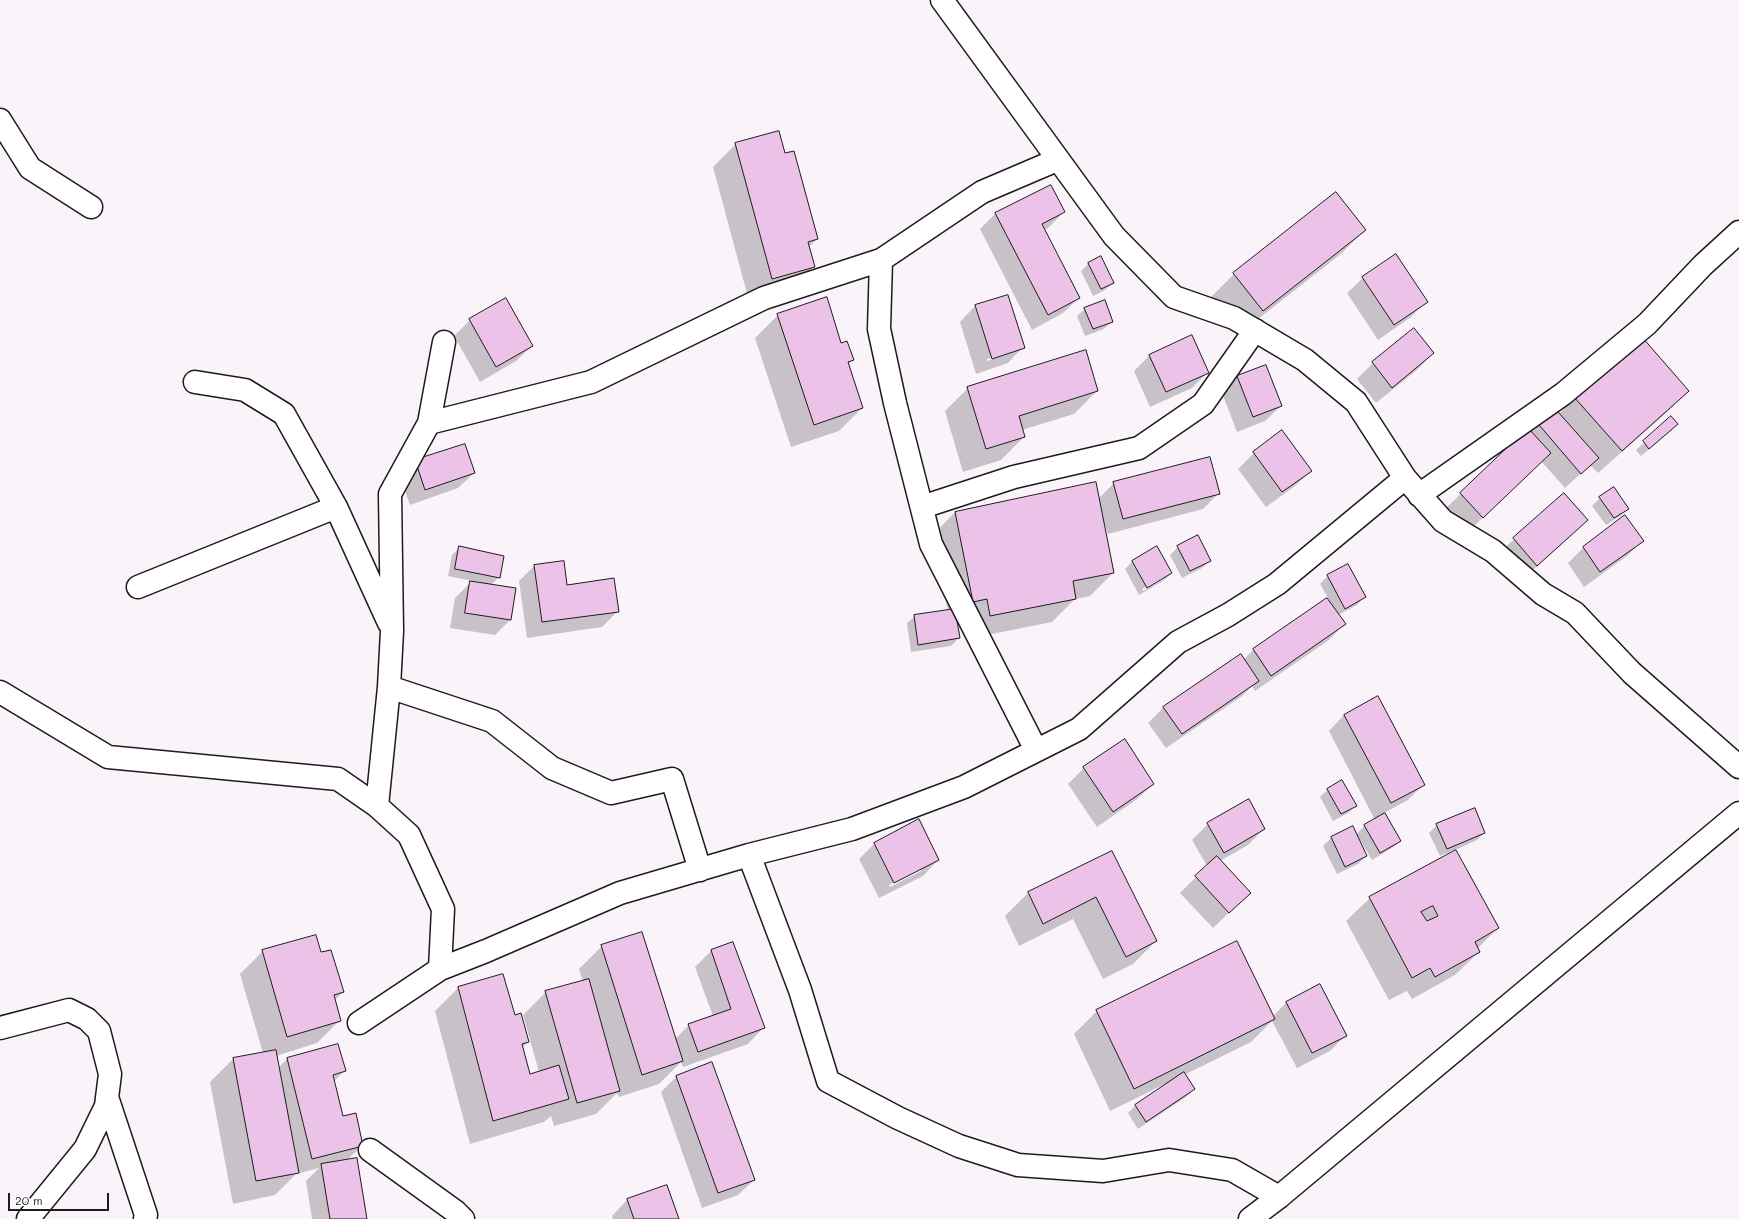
<!DOCTYPE html>
<html>
<head>
<meta charset="utf-8">
<style>
	body { margin:0 }
	#map { position:relative; width:1739px; height:1219px; overflow:hidden; background:#fbf3fa; font-family:Mali,sans-serif }
	canvas { display:block }
	.scale { position:absolute; left:8px; top:1193px; width:101px; height:18px; box-sizing:border-box; border:2px solid #1c1c1c; border-top:0; padding-left:5px; font-size:12px; line-height:14px; white-space:nowrap; color:#1c1c1c; -webkit-text-stroke:3px #fff; paint-order:stroke }
</style>
</head>
<body>
<div id="map">
<canvas width="1739" height="1219"></canvas>
<div class="scale">20 m</div>
</div>
<script>
const c = document.querySelector('canvas').getContext('2d');
c.lineJoin = 'round';
function paint(path, color) {
  c.fillStyle = color;
  c.fill(path, 'evenodd');
}
function strokePath(path, color, width, dash) {
  c.strokeStyle = color;
  c.lineWidth = width;
  c.lineCap = dash ? 'butt' : 'round';
  c.setLineDash(dash || []);
  c.stroke(path);
}
paint(new Path2D(`
	M736,144l48,10 33,85 -8,8 5,19 -23,23 -42,12 -36,-134z
	M1064,212l-16,16 -4,2 35,68 -16,15 -31,17 -52,-101 16,-16z
	M1365,230l-23,23 -103,81 -28,-37 23,-23z
	M1089,263l24,20 -8,7 -12,6 -12,-25z
	M1363,278l63,23 -15,16 -33,23 -31,-47z
	M1007,296l16,51 -15,16 -32,11 -16,-52 15,-16zM1006,353v2l-19,6v-2z
	M1085,309l27,12 -8,8 -19,7 -8,-20z
	M778,315l63,29 11,16 -5,5 15,43 -23,23 -48,16 -36,-109z
	M470,320l62,26 -16,15 -36,21 -26,-46z
	M1192,336l16,36 -16,16 -42,19 -16,-36 15,-15z
	M1433,353l-15,16 -42,34 -19,-24 16,-16z
	M1266,366l15,40 -16,15 -28,11 -15,-39 15,-16z
	M968,388l129,3 -23,23 -52,16 2,7 -23,23 -38,12 -18,-61z
	M1688,391l-23,23 -67,59 -8,-8 -25,23 -24,-27 -74,72 -22,-24 75,-72 15,-17 24,-6 16,-17z
	M1671,418l-2,14 -28,24 -5,-6z
	M1282,432l29,39 -16,15 -29,21 -28,-38 16,-16z
	M416,461l58,12 -16,15 -48,17 -10,-28z
	M1114,483l104,11 -15,15 -95,25 -4,-13 -1,1 10,51 -23,23 -15,3 -23,23 -85,17 -3,-17 -7,1 2,15 -8,8 -40,6 -4,-29 8,-7 33,-5 -16,-75 23,-24 143,-13z
	M1613,489l14,19 -7,8 -14,9 -14,-19 8,-8z
	M1563,494l23,26 -65,61 -23,-27z
	M1625,517l17,24 -15,15 -43,31 -16,-24 15,-15z
	M460,547l39,30 -8,8 19,35 -15,15 -45,-7 5,-30 17,-17 -24,-5 4,-21z
	M1178,547l32,14 -8,7 -20,10 -12,-23z
	M1133,561l38,12 -8,8 -24,14 -14,-26zM1164,577v2l-21,12 -1,-2z
	M534,566l32,20 52,25 -16,16 -75,11 -8,-57z
	M1328,576l36,21 -7,8 -19,10 6,9 -15,16 -74,51 -3,-5 -10,10 -76,52 -18,-25 16,-16 79,-47 10,-10 75,-52 -8,-14z
	M1378,698l46,86 -16,16 -24,13 16,28 -8,7 -20,12 -13,-22h-1l8,18 -8,8 -21,10 -14,-28 8,-8 22,-10 3,7 8,-9 11,-6 -46,-89 15,-16z
	M1084,768l69,16 -16,15 -40,28 -29,-43z
	M1328,789l27,17 -7,7 -15,8 -13,-24z
	M919,821l19,39 -15,16 -44,22 -20,-39 15,-15zM921,868v3l-31,16 -1,-2z
	M1208,824l56,5 -16,16 -28,16 14,47 -21,20 -33,-35 27,-27 -15,-26z
	M1437,825l47,8 -7,7 -22,10 43,78 -21,21 2,3 -24,23 -43,24 -5,-8 -18,9 -43,-79 24,-23 84,-46v-2l-14,6 -11,-23z
	M1112,852l44,89 -23,23 -30,15 -30,-60 -54,27 -14,-30 23,-23z
	M733,943l30,85 -15,16 -65,23 -2,-5 -22,22 -40,13 -2,-4 -21,21 -42,12 -3,-10 -7,6 -74,22 -35,-133 23,-23 56,28 14,26 -6,6 7,27 10,-3 -16,-57 23,-23 37,-10 -4,-13 23,-23 73,93 14,-14 24,-9 -18,-49 16,-16z
	M263,951l58,3 22,38 -9,9 6,19 -23,23 -41,13 2,12 10,-10 57,12 -12,12 9,36 20,28 -16,15 20,58h-54l-6,-38 13,-13 -23,6 -21,21 -42,9 -23,-122 23,-23 30,-6 -23,-79z
	M1320,985l25,51 -15,15 -33,17 -25,-47 -21,21 -67,33 10,14 -8,8 -48,32 -10,-16 8,-8 30,-20 -1,-1 -55,27 -36,-77 23,-23 175,6 14,-14z
	M676,1077l78,103 -16,15 -36,13 -41,-116z
	M666,1186l12,33h-65l-1,-3 15,-16z`), '#0003');
const building = new Path2D(`
	M779,131l6,22 9,-2 24,88 -10,3 7,25 -43,12 -37,-136z
	M1051,185l14,27 -23,12 38,74 -32,17 -53,-102z
	M1336,192l30,38 -103,81 -30,-38z
	M1396,254l32,48 -34,23 -32,-48z
	M1101,256l13,27 -13,6 -13,-26z
	M1008,295l17,53 -33,11 -17,-54z
	M827,297l14,46 6,-2 7,19 -6,2 15,46 -49,17 -37,-111z
	M506,298l27,48 -37,21 -27,-48z
	M1105,300l8,22 -20,7 -9,-21z
	M1414,328l20,25 -42,35 -20,-26z
	M1192,335l17,38 -43,19 -17,-37z
	M1642,337l47,54 -67,60 -48,-54z
	M1086,350l12,41 -79,25 6,21 -39,12 -19,-62z
	M1266,365l16,41 -29,11 -16,-41z
	M1551,404l48,54 -18,16 -47,-55z
	M1671,416l7,8 -29,25 -6,-8z
	M1528,428l23,25 -68,65 -23,-25z
	M1282,430l30,41 -30,21 -29,-40z
	M465,444l10,29 -50,17 -10,-30z
	M1210,457l10,37 -97,25 -10,-37z
	M1096,482l18,91 -41,8 3,18 -86,17 -3,-17 -14,3 -18,-90z
	M1614,487l15,22 -15,9 -15,-21z
	M1564,493l24,27 -51,46 -24,-28z
	M1625,515l19,26 -44,31 -17,-25z
	M1198,535l13,26 -21,10 -13,-25z
	M459,546l45,10 -4,22 -45,-9z
	M1157,546l15,27 -25,15 -15,-27z
	M564,561l3,24 47,-7 5,34 -77,10 -8,-57z
	M1348,564l18,33 -21,12 -18,-34z
	M470,581l46,7 -5,32 -46,-7z
	M1327,598l19,26 -75,52 -18,-27z
	M955,609l5,29 -42,7 -4,-30z
	M1241,654l18,27 -77,53 -19,-27z
	M1378,696l47,89 -34,18 -47,-88z
	M1125,739l29,45 -41,28 -30,-45z
	M1342,780l15,26 -16,8 -14,-25z
	M1249,799l16,30 -41,24 -17,-30z
	M1475,808l10,25 -38,16 -11,-25z
	M1385,813l16,28 -21,12 -16,-28z
	M919,819l20,41 -45,23 -20,-40z
	M1353,826l14,30 -22,11 -14,-30z
	M1456,850l43,78 -24,14 5,10 -45,25 -5,-9 -18,10 -43,-81zM1433,906l5,10 -11,5 -6,-9z
	M1112,851l45,90 -31,16 -30,-60 -53,27 -15,-32z
	M1217,856l34,37 -22,20 -34,-37z
	M642,932l41,129 -41,14 -41,-130z
	M316,935l5,17 10,-2 13,42 -10,3 7,26 -54,16 -25,-87z
	M1237,941l38,78 -141,70 -38,-79z
	M733,942l32,86 -67,24 -10,-28 43,-15 -20,-59z
	M503,974l12,41 6,-2 8,29 -7,2 8,30 29,-9 10,34 -76,22 -35,-134z
	M589,979l31,112 -43,12 -32,-112z
	M1320,984l27,52 -35,17 -26,-51z
	M338,1044l8,27 -13,4 10,41 13,-3 7,33 -51,13 -25,-101z
	M276,1050l23,123 -43,8 -23,-123z
	M712,1062l43,118 -37,13 -42,-117z
	M1184,1072l11,17 -49,33 -11,-17z
	M357,1158l10,61h-37l-9,-55z
	M667,1185l12,34h-45l-7,-20z`);
paint(building, '#edc2e8');
strokePath(building, '#1c1c1c', 1);
const minor = new Path2D(`
	M942,0l172,236 60,61 60,21 71,42 51,42 49,76 38,43 50,30 50,43 32,19 57,60 107,94
	M0,120l30,48 61,39
	M881,260l-2,69 16,74 36,141 105,206
	M195,382l50,8 39,24 52,93 53,116
	M429,423l162,-41 173,-84 117,-38 101,-68 75,-32
	M1419,495l144,-101 84,-70 56,-59 36,-33
	M922,507l92,-30 125,-29 64,-44 52,-74
	M138,587l198,-80
	M389,687l103,34 60,47 59,25 61,-14 28,91
	M0,692l108,65 230,22 39,27 32,29 34,74 -3,60
	M377,806l12,-119 3,-56 -2,-137 39,-71 15,-81
	M749,855l51,135 28,91 70,37 61,28 59,19 85,6 66,-11 63,10 47,27
	M359,1023l81,-54 46,-18 134,-58 129,-38 103,-26 112,-42 115,-58 99,-87 50,-27 49,-31 128,-106
	M0,1028l69,-18 18,9 12,12 11,43 -4,32 -21,43 -57,70
	M107,1097l39,118 -1,4
	M370,1150l86,62 7,7`);
const tertiary = new Path2D(`
	M1250,1219l29,-22 460,-384`);
strokePath(minor, '#1c1c1c', 25);
strokePath(tertiary, '#1c1c1c', 25);
strokePath(minor, '#fff', 22);
strokePath(tertiary, '#fff', 22);
</script>
</body>
</html>
